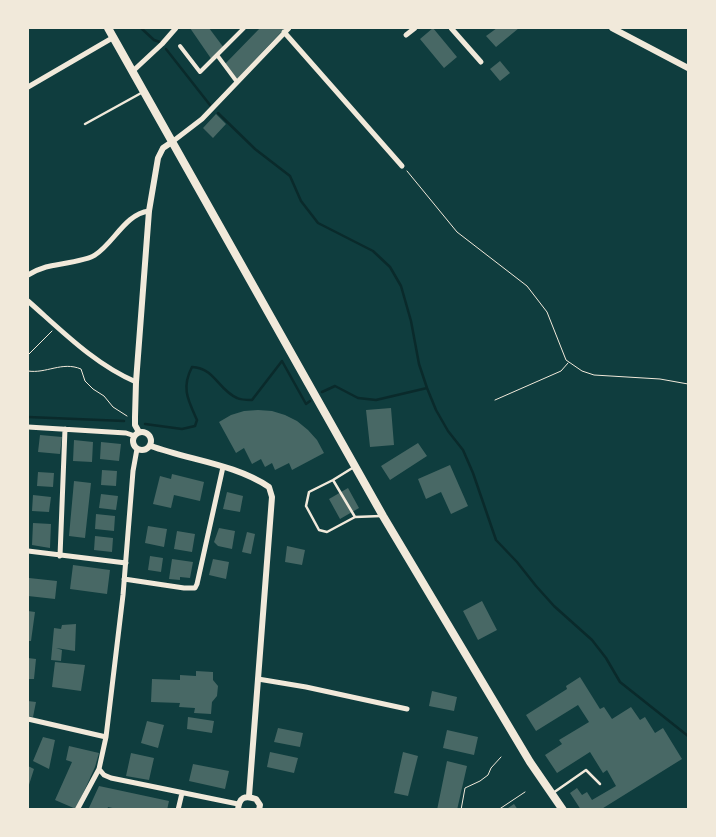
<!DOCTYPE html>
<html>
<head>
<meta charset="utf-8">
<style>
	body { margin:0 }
	#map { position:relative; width:716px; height:837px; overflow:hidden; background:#0f3d3e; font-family:"Times New Roman",serif }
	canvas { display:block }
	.frame { position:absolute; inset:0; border:29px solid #f1e9da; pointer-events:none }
</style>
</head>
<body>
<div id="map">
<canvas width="716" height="837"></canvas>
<div class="frame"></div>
</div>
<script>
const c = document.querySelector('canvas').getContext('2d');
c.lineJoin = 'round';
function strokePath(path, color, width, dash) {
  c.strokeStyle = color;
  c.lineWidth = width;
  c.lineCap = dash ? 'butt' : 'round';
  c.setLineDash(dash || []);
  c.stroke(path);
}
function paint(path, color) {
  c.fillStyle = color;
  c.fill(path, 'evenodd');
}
strokePath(new Path2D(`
	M141,28l13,12 6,2
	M166,49l44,56
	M218,113l37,36 35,27 11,25 17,22 55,28 17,16 11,19 10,35 8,43 8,24 9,22 12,21 15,19 10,23 23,67 21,22 19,24 18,20 38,34 14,18 14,24 68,54
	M322,392l13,-6 23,12 18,2 51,-12
	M28,417l96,4
	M145,424l37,5 13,-3 2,-6c-9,-20 -16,-32 -5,-53 23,1 26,23 45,31 4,2 10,2 15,2l30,-39 24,43 4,-3`), '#0a2a2b', 2.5);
paint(new Path2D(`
	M190,28h19l15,20 -12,12z
	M260,28h25l-49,52 -12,-15z
	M433,28l24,29 -13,11 -24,-29z
	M497,28h22l-23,19 -10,-11z
	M500,61l10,12 -10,8 -10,-12z
	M216,114l10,10 -13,14 -10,-10z
	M391,408l3,37 -24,2 -4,-37z
	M258,410l14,1 13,4 12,6 11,9 9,10 7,13 -32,17 -3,-7 -14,7 -3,-7 -7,4 -4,-8 -9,5 -8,-16 -8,5 -17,-31 12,-7 13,-4z
	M40,435l22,2 -2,17 -22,-2z
	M74,440l19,2 -1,20 -19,-1z
	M101,442l20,2 -2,17 -19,-2z
	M418,443l9,13 -37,24 -9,-14z
	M450,465l18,41 -17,8 -10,-22 -15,7 -8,-20z
	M102,470l15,1 -1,15 -15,-1z
	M38,472l16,1 -1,14 -16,-1z
	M172,474l32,8 -4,19 -26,-6 -3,13 -18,-4 7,-28 11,3z
	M74,481l17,2 -6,55 -16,-2z
	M348,488l11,20 -19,11 -11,-20z
	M227,492l16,4 -3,16 -17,-3z
	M101,494l17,2 -2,14 -17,-2z
	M33,495l18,2 -2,15 -17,-1z
	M96,514l19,2 -1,15 -19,-2z
	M33,523l18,1 -1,24 -18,-3z
	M148,526l19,3 -3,18 -19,-4z
	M219,528l16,3 -3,18 -14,-3 -4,-4z
	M177,531l18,3 -3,18 -18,-3z
	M247,532l8,2 -4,20 -9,-2z
	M95,536l18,2 -1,14 -18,-2z
	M287,546l18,4 -3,15 -17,-3z
	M150,556l13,2 -2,14 -13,-2z
	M172,559l21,3 -3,16 -10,-1v3l-11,-1z
	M213,559l16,3 -3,17 -17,-4z
	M73,565l37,5 -3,24 -37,-5z
	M29,578l28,3 -2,18 -27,-3z
	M482,601l15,29 -19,10 -15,-29z
	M28,611l7,1 -4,29h-3z
	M76,624l-1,27 -19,-3 6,2 -1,11 -10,-1 3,-32 7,1 1,-4z
	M28,658l8,1 -2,20h-6z
	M55,662l30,3 -4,26 -29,-4z
	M196,671l17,1v8l5,6 -1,10 -5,6 -1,12 -17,-1 1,-5 -16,-1 1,-4 -29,-1 1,-23 28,1v-5l16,1z
	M580,677l20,32 4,-2 8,12 19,-12 9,13 5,-3 10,16 8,-5 19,31 -82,51h-19l-11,-17 7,-5 5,7 5,-3 5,8 24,-14 -9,-16 -4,3 -13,-21 -33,21 -12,-18 17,-11 -3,-4 30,-18 -11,-17 -42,26 -10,-16 41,-26 -1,-3z
	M432,691l25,6 -3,14 -25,-5z
	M28,701l8,1 -3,15 -5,-1z
	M188,717l26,4 -2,12 -25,-4z
	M147,721l17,4 -6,23 -17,-5z
	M278,728l25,5 -3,14 -26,-5z
	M447,730l31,7 -4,18 -31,-7z
	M43,737l12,3 -6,29 -16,-8z
	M69,746l30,7 -4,14 -19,42 -21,-9 17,-38 -6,-2z
	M270,752l28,6 -4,15 -27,-6z
	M403,752l15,4 -10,40 -14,-3z
	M131,753l23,5 -5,22 -23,-4z
	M447,761l20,5 -10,44h-20z
	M193,764l36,7 -4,18 -36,-8z
	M28,766l6,3 -6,19z
	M99,786l70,15 -2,9h-46l-13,-3 -1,3h-19z
	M514,804l4,6h-13z`), '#486865');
strokePath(new Path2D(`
	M407,171l50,61 70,54 20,26 19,48 16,11 12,4 66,4 28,5
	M28,355l24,-24
	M28,371c18,3 34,-10 53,-2l4,12 8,8 11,7 9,11 14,9
	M495,400l66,-29 7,-8
	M461,810l4,-22 15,-7 8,-6 3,-7 10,-11
	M498,810l27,-18`), '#f1e9da', 1);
strokePath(new Path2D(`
	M85,124l58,-32
	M354,467l-21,13 22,37 26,-1
	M333,480l-24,12 -3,14 13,24 8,2 28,-15
	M553,793l33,-23 14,14`), '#f1e9da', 2.5);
strokePath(new Path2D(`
	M180,46l20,26 44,-44
	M217,55l20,27`), '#f1e9da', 4);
strokePath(new Path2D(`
	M451,28l30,34
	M284,32l118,134
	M406,35l9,-7
	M133,71l29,-27 14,-16
	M28,87l86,-50
	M172,142l30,-23 87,-91
	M28,275c5,-3 11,-6 18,-8 11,-3 41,-6 49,-12 19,-12 30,-41 54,-44
	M28,301c33,29 66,63 108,81
	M28,427l98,6 9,3
	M28,551l98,12
	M60,556l5,-127
	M124,579l60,9h11l2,-4 26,-117
	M258,679l48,8 101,22
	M28,719l78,18
	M99,769l5,6 7,3 127,26
	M77,810l22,-41 7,-32 17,-142 10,-124 4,-22
	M178,810l4,-17`), '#f1e9da', 5);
strokePath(new Path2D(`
	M612,28l76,40
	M133 441a9 9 0 1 1 18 0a9 9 0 1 1-18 0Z
	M139,432l-4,-7v-8l1,-35 13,-171 9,-53 5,-10 9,-6
	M151,446c38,14 84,18 118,41l3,10 -23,299
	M238,810c1,-13 7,-15 18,-11l4,6 -1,5`), '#f1e9da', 6);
strokePath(new Path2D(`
	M108,28l275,488 147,246 33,48`), '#f1e9da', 8);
</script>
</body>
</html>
